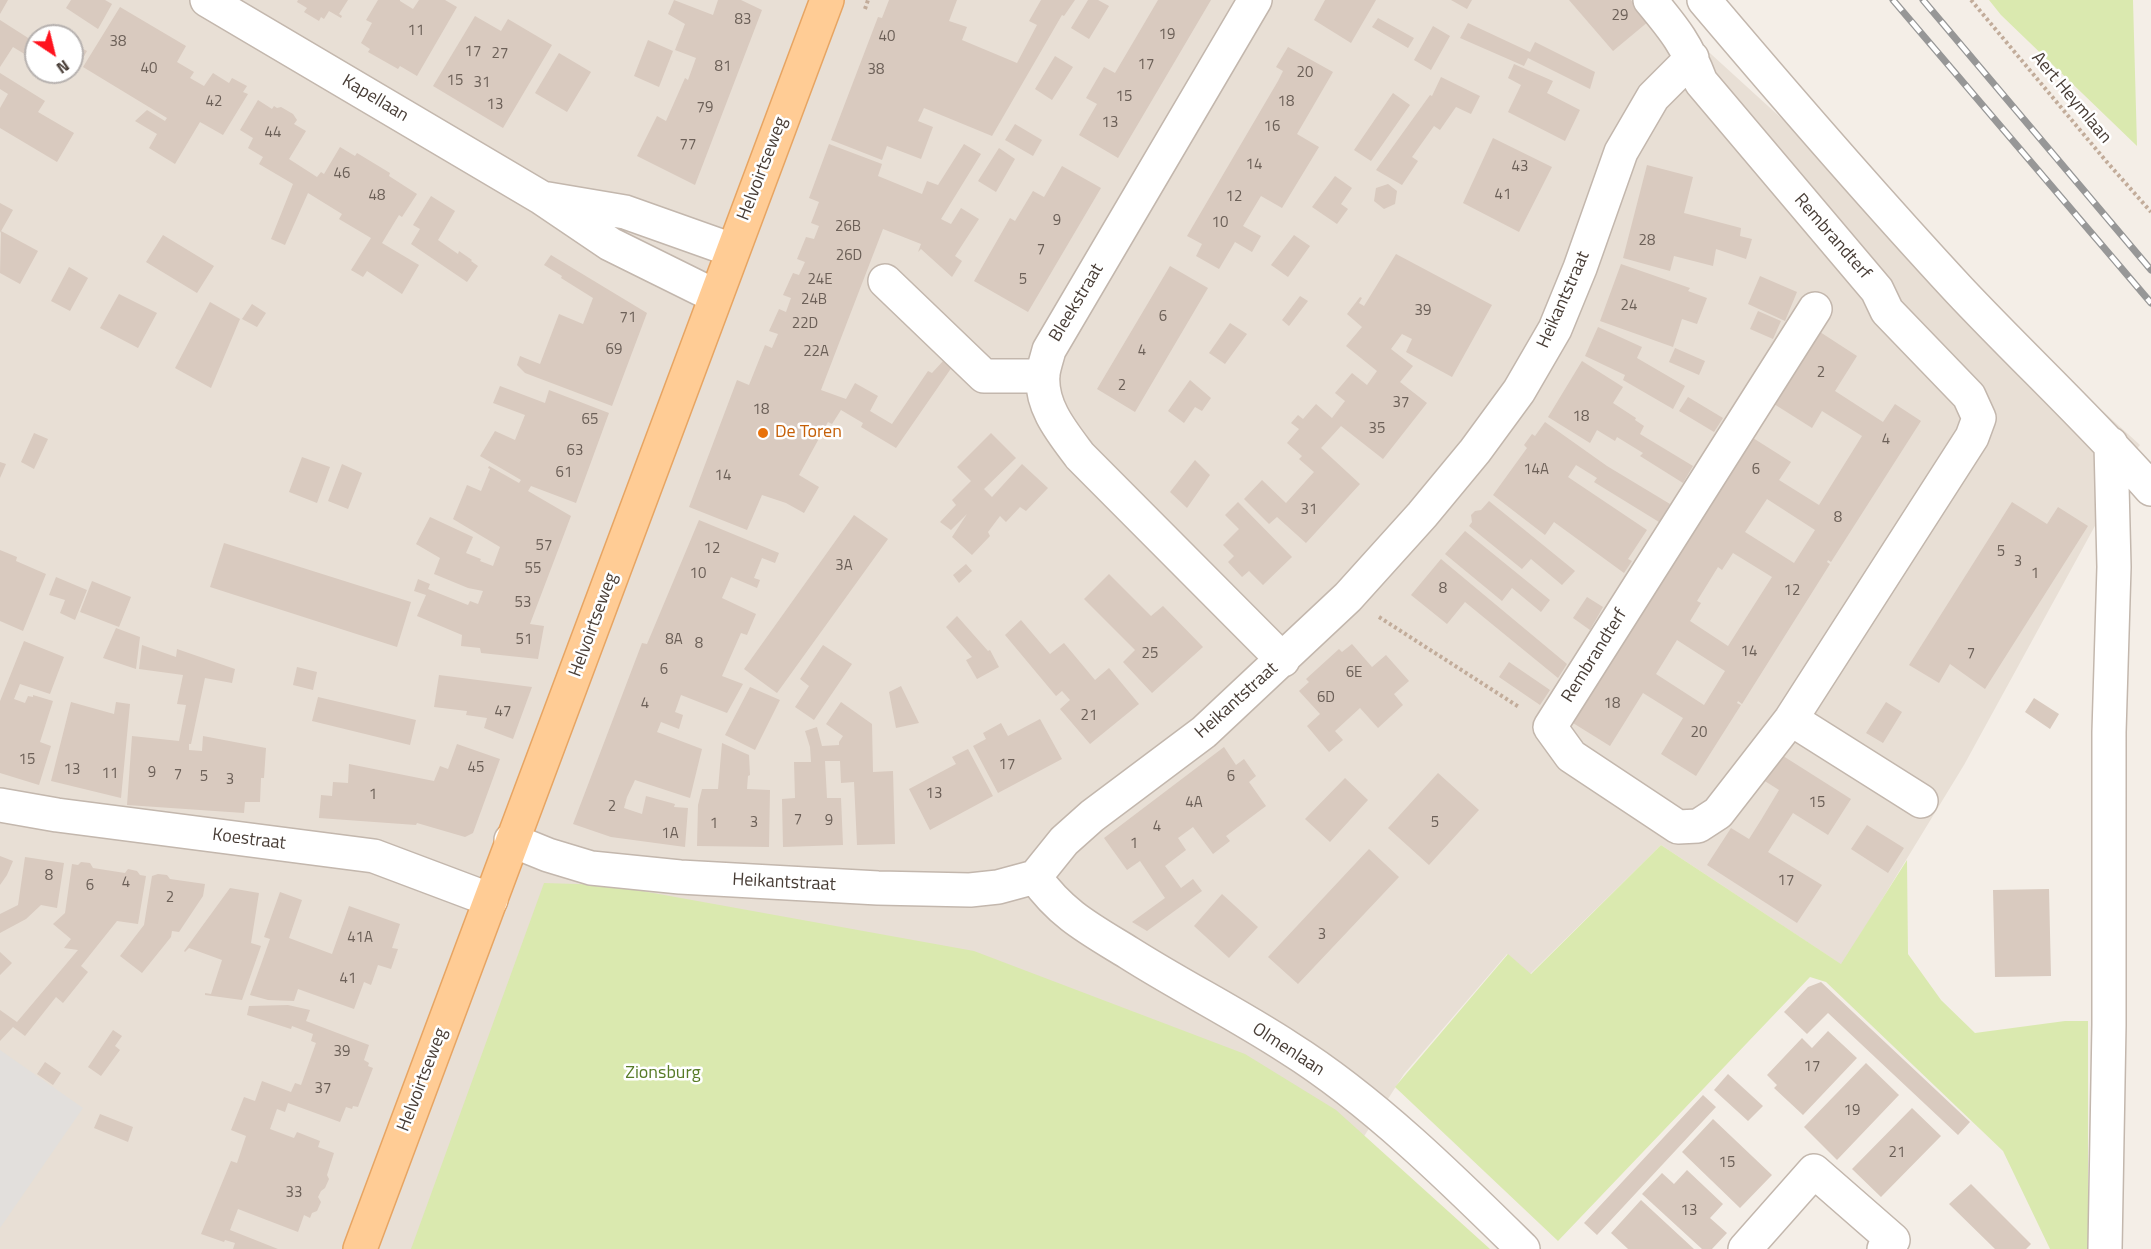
<!DOCTYPE html>
<html>
<head>
<meta charset="utf-8">
<style>
	body { margin:0 }
	#map { position:relative; width:2151px; height:1249px; overflow:hidden; background:#f4eee7; font-family:"Titillium Web",sans-serif }
	canvas { display:block }
	.north { position:absolute; left:24px; top:24px; width:60px; height:60px; box-sizing:border-box; background:#fff; border:2px solid #b6b1af; border-radius:50%; rotate:145deg; font-size:16px; font-weight:700; line-height:24px; text-align:center; color:#483d36 }
	.north::after { content:''; display:block; margin:auto; width:21px; height:27px; background:#ff131e; clip-path:polygon(50% 0,100% 100%,50% 72%,0 100%) }
</style>
</head>
<body>
<div id="map">
<canvas width="2151" height="1249"></canvas>
<div class="north">N</div>
</div>
<script>
const c = document.querySelector('canvas').getContext('2d');
c.lineJoin = 'round';
function paint(path, color) {
  c.fillStyle = color;
  c.fill(path, 'evenodd');
}
function strokePath(path, color, width, dash) {
  c.strokeStyle = color;
  c.lineWidth = width;
  c.lineCap = dash ? 'butt' : 'round';
  c.setLineDash(dash || []);
  c.stroke(path);
}
function write(font, color, halo, rows, align = 'center') {
  c.font = font + ' "Titillium Web",sans-serif';
  c.lineWidth = 5;
  c.setLineDash([]);
  c.textBaseline = 'middle';
  c.strokeStyle = halo;
  c.fillStyle = color;
  for (const [text, x, y, turn = 0] of rows) {
    c.save();
    c.translate(x, y);
    c.rotate((+turn || 0) * Math.PI / 180);
    c.textAlign = isNaN(turn) ? turn : align;
    if (halo) c.strokeText(text, 0, 0);
    c.fillText(text, 0, 0);
    c.restore();
  }
}
paint(new Path2D(`
	M0,0h1661l28,34 451,411 -27,33 -17,46 -132,241 -122,200 -181,-120 -131,129 -23,-20 -103,120 -43,67 -939,108h-422zM36,36h36v36h-36z`), '#e8dfd5');
paint(new Path2D(`
	M1989,0h144l4,146 -136,-131z
	M1661,845l180,119 66,-104 1,94 33,46 34,33 90,-12h23v228h-38l-47,-98 -177,-169 -16,-5 -252,264 -163,-154 113,-133 23,20z
	M544,883l65,2 365,66 271,103 91,56 154,139h-1079z`), '#dae9af');
paint(new Path2D(`
	M0,1050l83,58 -83,120z`), '#e2dfdc');
paint(new Path2D(`
	M0,0h8l-8,14z
	M71,0h34l7,4 -14,25 -32,-21z
	M298,0h50l-9,14 3,2 -1,2 -12,-7 -5,8 -3,-2 -2,4 -15,-9 3,-4 -10,-6z
	M378,0h22v1l13,8 6,-9h26l12,7 -40,69 -17,-10 -2,3 -30,-17 2,-3 -9,-6 11,-20 -6,-3z
	M674,0l39,15 5,-15h23l21,10 -67,175 -58,-29 20,-40 9,5 19,-43 3,2 8,-22 -21,-8 10,-26 -17,-10z
	M889,0h68l-8,21 18,6 -5,13 55,23 20,-38 -8,-4 12,-21h34l-11,16 -2,-1 -70,121 -68,-28 -6,13 15,6 -12,32 -34,-13 -5,14 -51,-20 47,-123 4,1z
	M1088,0h10l11,6 -20,33 -18,-11z
	M1158,0h53l-93,158 -39,-23 18,-31 -11,-6 18,-31 11,6z
	M1325,0h51l-25,43 -37,-23z
	M1451,0h21l-5,9z
	M1569,0h62l18,21 -36,30z
	M120,7l66,39 -9,16 17,10 -4,6 14,8 9,-13 16,10 3,-5 15,8 -4,6 5,2 -25,41 -23,-13 -25,42 -26,-16 8,-14 -22,-13 12,-11 18,11 2,-3 -84,-51z
	M475,16l26,15 7,-12 44,26 -49,83 -70,-42z
	M1378,18l36,20 -6,10 -36,-21z
	M0,20l36,23v7l-5,8 -18,-11 -13,20z
	M1468,23l62,29 5,-10 60,30 -5,17 -62,-31 -4,8 -64,-28z
	M1433,26l17,10 -19,34 -17,-10z
	M648,40l25,11 -14,36 -25,-11z
	M72,43l15,8 -10,17 -5,-3z
	M1288,47l45,25 -36,62 22,13 -37,61 -21,-12 -18,30 18,10 -9,16 -17,-10 -16,27 -23,-13 6,-12 -15,-8 91,-155 5,-10 -7,-4z
	M559,53l32,19 -24,40 -32,-19z
	M1055,56l18,11 -21,33 -17,-11z
	M1514,64l39,17 -6,12 33,17 -15,31 -57,-29 13,-27 -13,-7z
	M0,73l45,28 -7,11 36,21 -17,29 -57,-34v-20l8,-14 -8,-5z
	M1441,77l39,19 -9,18 -15,-7 -16,23 -6,-4 -22,31 6,4 -16,24 -26,-15 54,-75 2,1z
	M1393,93l17,12 -39,56 -17,-11z
	M258,100l14,9 2,-3 3,2 4,-1 12,7 4,6 -3,4 12,7 -17,28 28,18 4,-5 3,2 16,-27 15,9 2,-3 33,20 -1,3 28,18 -15,23 -3,-2 -17,28 37,22 -17,29 -35,-23 -4,6 -12,-7 20,-32 -32,-19 3,-5 -34,-21 -23,52 -14,-6 22,-55 -34,-20 4,-7 -15,-9 5,-10 -13,-8z
	M1015,124l27,16 -9,16 -28,-16z
	M1493,138l59,29 -33,65 -56,-29z
	M829,144l53,20 -4,12 44,18 5,-13 11,4 26,-41 17,10 -40,65 10,5 10,-16 18,11 -24,37 7,5 -10,16 -31,-28 -3,3 3,-8 -38,-15 -62,161 25,9 9,-16 23,13 -8,15 22,13 36,-53 4,2 12,-13 8,7 -56,81 -35,-21 2,-4 -22,-13 -9,14 -4,-2 -29,53 20,12 -15,26 -18,-10 -24,-8 -15,35 -58,-23 48,-127 12,5 16,-40 7,3 6,-14 -9,-3 10,-22 7,3 5,-14 -8,-3 10,-22 6,2 6,-13 -8,-3 9,-22 8,2 5,-13 -8,-3 8,-21 -10,-4z
	M999,148l16,11 -19,33 -18,-11z
	M1647,165l46,12 -9,36 57,15 -1,8 12,3 -6,20 -30,-10 -3,17 -39,-10 -4,15 -47,-13z
	M1062,166l39,22 -73,124 -54,-31 36,-63 5,3 18,-30 11,6z
	M1335,176l17,12 -11,16 7,5 -11,15 -25,-17z
	M1388,184l9,7 -2,13 -11,5 -10,-8 2,-13z
	M431,196l24,15 -17,29 20,14 1,-3 13,9 -1,1 7,5 -11,16 -56,-38 9,-15 -7,-4z
	M0,203l13,7 -13,23z
	M1,231l37,20 -18,33 -20,-11z
	M163,235l51,31 -17,27 -51,-31z
	M1294,235l16,11 -22,31 -17,-12z
	M1396,254l96,51 -40,72 -46,-25 6,-13 -10,-5 -11,15 22,17 -13,16 27,21 -44,56 -42,-33 -20,22 39,36 -54,59 -29,-26 -8,7 -25,-25 18,-19 24,23 28,-31 -15,-13 3,-3 -15,-13 12,-14 -8,-6 7,-8 5,4 13,-15 16,14 13,-17 -10,-8 17,-20 15,12 10,-14 -31,-25 16,-19 -15,-13 13,-17 2,1 -3,5 5,3z
	M551,255l96,58 -35,93 -87,-33 -8,-8 3,-9 20,8 19,-50 24,10 10,-26 -32,-20 1,-2 -18,-11z
	M1621,264l69,24 -2,3 19,7 -10,26 -15,-5 -9,28 -73,-26z
	M1170,266l38,22 -73,124 -38,-23z
	M69,267l19,11 -18,33 -19,-10z
	M1760,276l37,16 -12,29 -37,-17z
	M119,294l38,19 -19,35 -38,-20z
	M1300,296l8,5 -19,25 -7,-6z
	M210,302l30,17 -29,69 -36,-20z
	M252,304l14,9 -9,14 -15,-8z
	M1758,311l23,10 -8,18 -23,-10z
	M1230,323l17,11 -22,30 -16,-11z
	M1598,327l44,20 -5,11 48,28 -12,23 -50,-29 2,-5 -40,-19z
	M1820,332l37,24 -22,35 48,31 12,-18 26,17 -90,141 -3,-2 -1,2 3,2 -88,140 -4,-3 -1,2 4,2 -45,71 -35,-22 22,-36 -40,-25 -33,53 -37,-23 180,-285 38,24 -12,18 40,25 43,-69 -40,-25 -10,17 -38,-24zM1767,499l48,31 -21,33 -49,-31zM1733,553l39,24 -44,69 -38,-25 11,-18 -4,-2 21,-34 4,3zM1677,640l48,31 -21,34 -48,-31z
	M1675,348l30,13 -6,14 -30,-13z
	M1582,361l41,26 -10,16 23,15 -1,2 9,6 -4,8 53,32 -10,17 -43,-27 3,-3 -26,-16 -2,4 -18,-11 -7,13 -42,-26z
	M1190,380l21,18 -9,13 -7,-4 -11,16 -16,-12z
	M500,386l45,17 4,-13 60,23 -33,90 -45,-17 -3,5 43,25 -41,108 14,2 -6,33 -57,-6 -1,-5 -19,-2 1,-11 -45,-19 9,-21 -12,-4 4,-12 12,5 -2,5 40,16 2,-4 8,3 5,-13 -15,-3 -34,-14 6,-16 -24,-14 14,-27 43,20 -7,16 15,6 -1,2 13,5 7,-19 -47,-28 14,-34 14,6 9,-22 -2,-1 1,-2 30,17 2,-3 -41,-24 15,-25 20,9 10,-25 -32,-12z
	M1688,397l35,21 -9,14 -35,-21z
	M1545,422l62,44 63,38 -11,18 -65,-40 3,-4 -21,-13 -8,12 79,53 -19,29 4,2 -8,12 -70,-51 -9,13 -52,-40 34,-47 -3,-3 8,-11 3,2z
	M34,433l14,6 -14,30 -13,-7z
	M991,433l25,25 -32,31 8,8 30,-33 26,24 -22,23 -6,-4 -14,15 -6,-6 -12,16 2,4 -18,19 -20,-18 15,-23 -16,16 -11,-8 16,-17 -4,-5 19,-19 -14,-14z
	M302,457l28,10 -13,36 -28,-11z
	M1195,460l15,15 -23,33 -17,-16z
	M0,462l6,2 -6,14z
	M342,464l20,9 -14,36 -20,-8z
	M1489,501l86,70 -13,14 -31,-26 -9,10 -53,-43 3,-4 -1,-7 4,-4 6,-1z
	M1238,502l54,55 -29,28 -14,-14 -7,6 -14,-15 6,-6 -11,-11 16,-16 -14,-14z
	M2012,502l35,22 11,-17 30,19 -103,163 -35,-25 -11,19 -30,-18z
	M854,515l34,24 -111,154 -33,-24z
	M699,520l80,33 -4,10 -13,-5 -8,20 6,2 -3,8 -26,-11 -9,21 34,16 -9,21 -6,-2 -19,43 21,8 -16,29 -46,-18 -6,17 8,3 -4,14 -18,-7 -4,10 45,17 -12,49 -55,-18 -8,17 -3,11 18,6 4,-18 29,8 -1,3 14,1 -3,39 -74,-10 -38,-13 69,-181 5,1z
	M1465,531l85,69 -9,12 -29,-24 -10,13 -57,-47z
	M224,543l187,59 -14,45 -187,-60z
	M0,550l17,7 -1,4 30,13 -23,57 -23,-10z
	M1441,559l126,105 -9,14 -93,-76 -18,22 -36,-29z
	M966,564l6,7 -13,12 -6,-8z
	M1109,574l42,42 12,-10 40,41 -51,46 -29,-31 12,-12 -51,-51z
	M56,577l31,13 -12,30 -15,-7 5,-13 -16,-5z
	M92,581l39,16 -12,30 -39,-15z
	M1587,597l16,10 -13,23 -17,-12z
	M957,616l31,35 2,-1 9,17 -22,12 -11,-19 6,-3 -26,-30z
	M1021,620l29,34 14,-11 31,37 14,-12 30,36 -49,40 -30,-35 10,-9 -8,-9 -6,5 -51,-61z
	M116,628l24,9 -4,32 -33,-11z
	M24,641l40,16 -14,37 -30,-10 -6,15 11,4 3,-7 5,1v-2l20,6 -13,41 11,4 -12,39 -39,-12v-72z
	M1352,644l20,23 14,-12 23,26 -15,13 9,11 -25,23 -18,-20 -25,23 8,9 -14,12 -22,-26 13,-12 -21,-23 10,-9 -3,-3 33,-30 3,3z
	M142,645l34,12 1,-8 58,20 -3,14 -27,-5 -14,66h-2v6l13,1 1,-15 63,12 -2,30h-3l-1,24h-15l-1,11 -117,-8 5,-69 47,5 7,-36 -9,-1 6,-29 -44,-6z
	M823,645l29,19 -38,56 -19,-13 14,-21 -9,-7z
	M1509,662l41,28 -10,15 -41,-28z
	M297,667l20,5 -4,18 -20,-5z
	M439,675l93,12 -19,52 -29,-11 3,-10 -21,-3 1,-4 -33,-4z
	M901,686l18,37 -23,5 -7,-36z
	M750,687l30,13 -25,50 -30,-15z
	M318,697l98,23 -6,25 -98,-24z
	M2034,698l25,16 -9,15 -25,-17z
	M71,702l43,12 2,-12 14,2 -9,94 -70,-17z
	M841,702l31,22 1,48 20,-1 2,73 -38,1 -3,-63 -13,1 -1,-22h-15l2,37h14l2,47 -60,2 -1,-48 13,-1 -1,-36h17l-1,-15 -5,-16 12,-4 5,19 17,-1v-3l4,-6 -17,-12z
	M1886,702l16,10 -19,31 -17,-10z
	M1040,719l22,40 -64,34 -25,-47 13,-7 -3,-6 18,-10 7,13z
	M722,743l27,12 1,20 -2,1 -1,13 23,1 -1,57 -72,-1 1,-41 4,-16h16z
	M457,744l43,15 -27,74 -8,4 -48,-14 -1,2 -97,-7 2,-23 11,1 1,-14 15,1 1,-19 85,17 6,-15 8,3z
	M1224,747l12,18 8,-6 12,17 -7,6 17,24 -40,30 4,5 -17,13 -20,-27 -15,11 8,12 -21,16 16,22 12,-9 9,12 -55,40 -15,-9 33,-24 -25,-37 -13,9 -23,-32z
	M968,749l25,47 -63,34 -21,-41 47,-25 -4,-7z
	M1780,754l71,45 -23,36 -35,-22 -25,39 54,33 -25,38 -90,-58 24,-37 18,11 12,-19 18,-30 -19,-12z
	M1438,773l41,37 -50,55 -41,-37z
	M1345,778l23,22 -38,42 -25,-23z
	M1867,825l37,23 -16,25 -37,-24z
	M1369,849l30,28 -101,107 -30,-27z
	M0,856l13,5 -6,14 -7,10z
	M25,857l39,6 -7,45 -16,-3 -15,14 -26,14v-19l18,-9z
	M81,862l9,1 3,5 32,5 3,-4 9,2 3,4 6,1 -8,48 -21,-3 -36,45 7,6 -25,31 -7,-6 -31,39 -12,-9 -13,14v-31l17,12 61,-72 -14,-2 7,-9 -18,-15 12,-11 7,-49 6,1z
	M158,874l9,1 3,4 35,5 -2,12 -24,36 -7,-1 -1,6 -29,36 -22,-17 24,-31 8,-49z
	M230,888l29,5 -8,50 10,3 -19,54 -37,-5v-2l6,1 11,-34 -33,-12 -4,4 -1,-1z
	M2049,889l2,87 -56,1 -2,-87z
	M280,892l22,8 -13,38 43,16 17,-48 51,18 -8,24 6,1 -7,20 -13,-4 -7,20 -7,-3 -10,27 -56,-20 -4,12 -26,-1 -18,-5 20,-56 -6,-2z
	M1222,894l36,33 -29,31 -35,-32z
	M0,952l12,11 -12,12z
	M1821,982l149,140 -12,13 -130,-122 -21,21 -23,-22 24,-25z
	M288,1005l22,5 -4,11 63,24 -5,15 5,3 -1,3 5,2 -15,39 -5,-1 -1,3 -6,-2 -6,15 -52,-19 -3,9 -8,-3 -7,20 24,9 3,-6 23,9 -2,6 16,6 -7,22 2,4 -4,9 -4,3 -3,6 3,5 -4,9 -5,2 -2,5 -6,-3 -6,17 -60,-23 -8,21 48,19h-45l2,-6 -10,-3 -1,2 -23,-8 30,-73 6,2 9,-27 -15,-6 13,-33 11,4 7,-20 29,11 4,-9 6,2 15,-42 -5,-2 2,-7 -21,-8 -1,3 -44,-14 2,-9z
	M113,1030l9,6 -7,10 5,4 -19,26 -13,-9z
	M1828,1031l29,27 -54,57 -29,-27 3,-3 -10,-10 35,-37 10,10z
	M45,1062l16,11 -8,12 -16,-11z
	M1866,1063l33,32 -62,65 -33,-33z
	M1728,1074l35,32 -15,15 -34,-31z
	M1703,1095l13,12 -119,128 -13,-12z
	M1912,1108l29,28 -60,61 -29,-28z
	M100,1114l33,13 -5,15 -34,-14z
	M1713,1119l59,56 -32,33 -58,-56z
	M1687,1170l36,34 -13,14 17,15 -15,16h-10l-60,-55 20,-21 12,11z
	M1971,1184l60,60 -5,5h-31l-46,-45z
	M1641,1200l53,49h-66l-17,-16z`), '#d9cabf');
const minor = new Path2D(`
	M207,0l335,198
	M1255,0l-206,350c-2,8 -5,16 -6,24 -3,32 19,58 37,82l203,204
	M1650,0c25,30 37,45 51,82l176,208 10,21 82,85 10,22 -7,19 -181,282 -73,94 -20,13 -20,1 -107,-71 -21,-29 265,-418
	M1704,0c83,98 168,196 255,290 63,67 131,130 192,199
	M885,281l99,95h59
	M715,296l-105,-52 -68,-46 83,14 107,38
	M1791,719l130,82
	M0,805l57,10 317,41 117,44
	M511,840l37,15 43,13 89,9 198,11 92,2 28,-3 37,-10 29,-36 28,-25 112,-84 144,-135 74,-82 53,-64 44,-60 36,-62 25,-61 41,-116 32,-55 39,-39
	M1035,877c27,38 55,52 94,76 52,33 108,61 160,95 83,52 164,132 234,201
	M1745,1249l69,-78 79,69 -9,9
	M2105,1249l4,-224v-293l5,-165 -3,-123`);
const major = new Path2D(`
	M360,1249l467,-1249`);
strokePath(minor, '#c3b7ad', 36);
strokePath(major, '#e7a563', 36);
strokePath(new Path2D(`
	M1971,0l135,161 45,51
	M865,9l3,-9
	M1379,617l140,90`), '#c2ac9a', 4, [3, 3]);
strokePath(minor, '#fff', 33);
strokePath(major, '#ffcc95', 33);
const rail = new Path2D(`
	M1893,0l258,303
	M1923,0l228,270`);
strokePath(rail, '#979797', 7);
strokePath(rail, '#fff', 4.5, [14]);
for (const [x, y, r, color] of [
	[763,433,6,"#e8710a"]
]) {
  const dot = new Path2D();
  dot.arc(x, y, r, 0, 2 * Math.PI);
  c.fillStyle = color;
  c.fill(dot);
  strokePath(dot, '#fff', 2);
}
write('15px', '#6c6058', null, [
	["29",1620,16],
	["83",743,20],
	["11",416,31],
	["19",1167,35],
	["40",887,37],
	["38",118,42],
	["17",473,52],
	["27",500,54],
	["17",1146,65],
	["81",723,67],
	["40",149,69],
	["38",876,70],
	["20",1305,73],
	["15",455,81],
	["31",482,83],
	["15",1124,97],
	["42",214,102],
	["18",1286,102],
	["13",495,105],
	["79",705,108],
	["13",1110,123],
	["16",1272,127],
	["44",273,133],
	["77",688,145],
	["14",1254,165],
	["43",1520,167],
	["46",342,174],
	["41",1503,195],
	["48",377,196],
	["12",1234,197],
	["9",1057,221],
	["10",1220,223],
	["26B",848,227],
	["28",1647,241],
	["7",1041,250],
	["26D",849,256],
	["24E",820,280],
	["5",1023,280],
	["24B",814,300],
	["24",1629,306],
	["39",1423,311],
	["6",1163,317],
	["71",628,318],
	["22D",805,324],
	["69",614,350],
	["4",1142,351],
	["22A",816,352],
	["2",1821,373],
	["2",1122,386],
	["37",1401,403],
	["18",761,410],
	["18",1581,417],
	["65",590,420],
	["35",1377,429],
	["4",1886,440],
	["63",575,451],
	["14A",1536,470],
	["6",1756,470],
	["61",564,473],
	["14",723,476],
	["31",1309,510],
	["8",1838,518],
	["57",544,546],
	["12",712,549],
	["5",2001,552],
	["3",2018,562],
	["3A",844,566],
	["55",533,569],
	["10",698,574],
	["1",2035,574],
	["8",1443,589],
	["12",1792,591],
	["53",523,603],
	["51",524,640],
	["8A",674,640],
	["8",699,644],
	["14",1749,652],
	["25",1150,654],
	["7",1971,654],
	["6",664,670],
	["6E",1354,673],
	["6D",1326,698],
	["4",645,704],
	["18",1612,704],
	["47",503,712],
	["21",1089,716],
	["20",1699,733],
	["15",27,760],
	["17",1007,765],
	["45",476,768],
	["13",72,770],
	["9",152,773],
	["11",110,774],
	["7",178,775],
	["5",204,777],
	["6",1231,777],
	["3",230,780],
	["13",934,794],
	["1",373,795],
	["4A",1194,803],
	["15",1817,803],
	["2",612,807],
	["7",798,820],
	["9",829,821],
	["3",754,823],
	["5",1435,823],
	["1",714,824],
	["4",1157,827],
	["1A",670,834],
	["1",1134,844],
	["8",49,876],
	["17",1786,881],
	["4",126,883],
	["6",90,886],
	["2",170,898],
	["3",1322,935],
	["41A",360,938],
	["41",348,979],
	["39",342,1052],
	["17",1812,1067],
	["37",323,1089],
	["19",1852,1111],
	["21",1897,1153],
	["15",1727,1163],
	["33",294,1193],
	["13",1689,1211]
]);
write('18px', '#483d36', '#fff', [
	["Aert Heymlaan",2071,98,50],
	["Kapellaan",375,99,31],
	["Helvoirtseweg",763,169,-69],
	["Rembrandterf",1832,237,49],
	["Heikantstraat",1564,300,-66],
	["Bleekstraat",1077,303,-59],
	["Helvoirtseweg",594,625,-70],
	["Rembrandterf",1595,656,-58],
	["Heikantstraat",1237,701,-42],
	["Koestraat",249,840,7],
	["Heikantstraat",784,883,3],
	["Olmenlaan",1288,1050,33],
	["Helvoirtseweg",423,1080,-69]
]);
write('18px', '#c56008', '#fff', [
	["De Toren",775,433]
], 'left');
write('18px', '#577b27', '#fff', [
	["Zionsburg",663,1074]
]);
</script>
</body>
</html>
